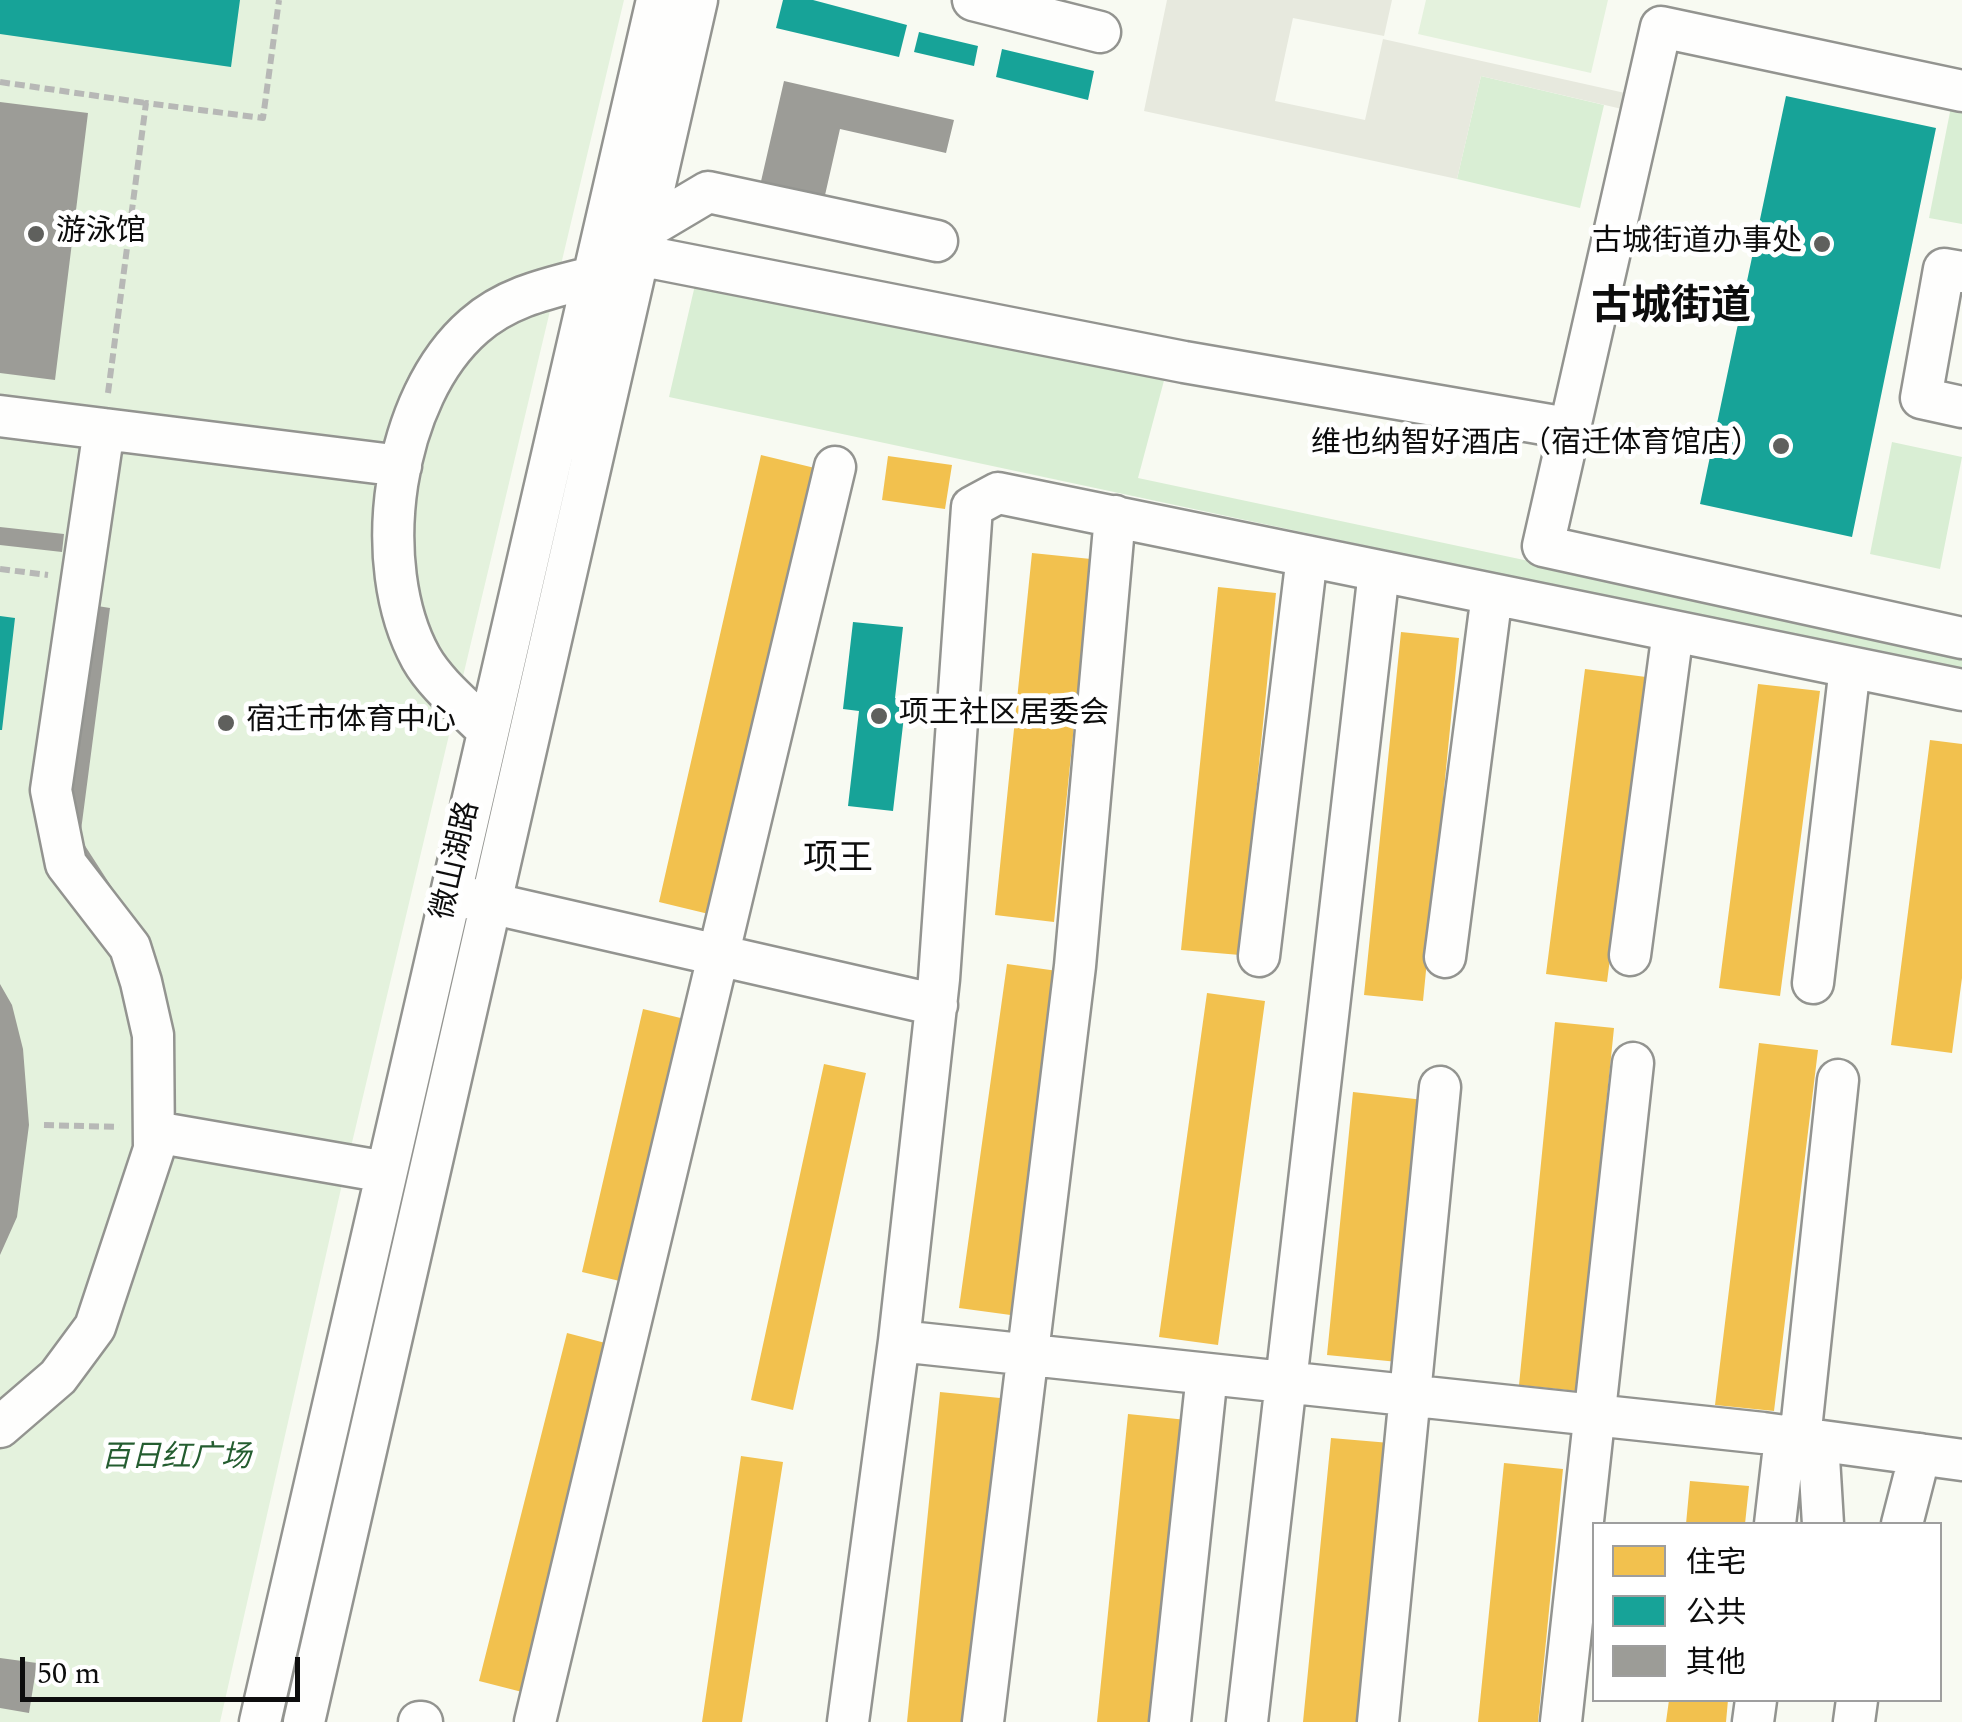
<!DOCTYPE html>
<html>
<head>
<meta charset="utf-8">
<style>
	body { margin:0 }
	#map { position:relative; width:1962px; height:1722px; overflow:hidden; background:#f8faf2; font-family:Spectral,"Noto Sans SC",serif }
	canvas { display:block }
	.legend { position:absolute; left:1592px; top:1522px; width:350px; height:180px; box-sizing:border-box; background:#fff; border:2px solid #9e9e9e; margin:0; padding:12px 18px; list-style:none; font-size:30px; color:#0d0d0d }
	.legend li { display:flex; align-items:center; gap:20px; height:50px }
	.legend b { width:50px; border:2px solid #9e9e9e }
	.scale { position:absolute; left:20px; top:1657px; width:280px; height:45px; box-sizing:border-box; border:5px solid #0d0d0d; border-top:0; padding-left:12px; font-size:30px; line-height:35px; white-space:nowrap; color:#0d0d0d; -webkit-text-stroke:8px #fff; paint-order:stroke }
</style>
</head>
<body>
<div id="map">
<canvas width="1962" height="1722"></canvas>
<ul class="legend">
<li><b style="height:28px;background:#f2c14e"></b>住宅</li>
<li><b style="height:28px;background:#17a398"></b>公共</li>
<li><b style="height:28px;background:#9c9c97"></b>其他</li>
</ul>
<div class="scale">50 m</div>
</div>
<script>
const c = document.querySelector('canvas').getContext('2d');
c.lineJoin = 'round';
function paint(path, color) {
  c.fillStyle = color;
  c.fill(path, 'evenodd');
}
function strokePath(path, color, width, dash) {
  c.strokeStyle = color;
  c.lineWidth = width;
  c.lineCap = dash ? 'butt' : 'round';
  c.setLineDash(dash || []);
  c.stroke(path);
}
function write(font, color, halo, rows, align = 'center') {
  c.font = font + ' Spectral,"Noto Sans SC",serif';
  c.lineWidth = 10;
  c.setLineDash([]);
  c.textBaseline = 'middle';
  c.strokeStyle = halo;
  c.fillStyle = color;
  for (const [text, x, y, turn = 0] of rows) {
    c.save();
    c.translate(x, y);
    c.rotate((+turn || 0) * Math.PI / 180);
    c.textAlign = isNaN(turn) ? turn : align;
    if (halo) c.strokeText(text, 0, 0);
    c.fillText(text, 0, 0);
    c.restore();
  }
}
paint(new Path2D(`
	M1481,76l123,29 -24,103 -123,-29z
	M1951,107l11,2v115l-33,-6z
	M695,285l471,88 -28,105 824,175v20l-1293,-276z
	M1892,442l70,15 -22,112 -70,-15z`), '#d9eed4');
paint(new Path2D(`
	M0,0h624l-284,1193 -120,529h-220z
	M1426,0h182l-17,73 -173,-39z`), '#e4f2dd');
paint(new Path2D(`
	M1167,0h225l-8,36 -91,-18 -18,83 90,19 18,-81 260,58 -4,16 -158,-37 -24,103 -313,-68z`), '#e7e9de');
paint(new Path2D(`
	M761,455l58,14 -102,447 -58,-14z
	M888,456l64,9 -7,44 -63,-9z
	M1032,553l59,6 -37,363 -59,-7z
	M1218,587l58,6 -36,362 -59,-5z
	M1401,632l58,6 -36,363 -59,-6z
	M1585,669l61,8 -39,305 -61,-8z
	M1758,684l62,7 -40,305 -61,-8z
	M1930,740l32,4v234l-10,75 -61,-8z
	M1007,964l58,8 -47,344 -59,-8z
	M1207,993l58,8 -47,344 -59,-8z
	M643,1009l46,11 -61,263 -46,-11z
	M1555,1022l59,6 -37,363 -58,-6z
	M1759,1043l59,7 -44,361 -59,-6z
	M824,1064l42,9 -73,337 -42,-10z
	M1353,1092l71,8 -26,262 -71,-7z
	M567,1333l46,12 -87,348 -47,-12z
	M940,1392l60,6 -33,324h-60z
	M1128,1414l59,6 -30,302h-60z
	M1331,1438l59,5 -28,279h-59z
	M741,1456l42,6 -41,260h-40z
	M1504,1463l59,6 -25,253h-60z
	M1690,1481l59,5 -4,38h-59z
	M1669,1700h59l-2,22h-60z`), '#f2c14e');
paint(new Path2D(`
	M0,0h240l-9,67 -231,-33z
	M783,0h30l94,25 -8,32 -123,-29z
	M919,32l59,14 -4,20 -60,-14z
	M1002,49l92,22 -6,29 -92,-23z
	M1786,96l150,32 -84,409 -152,-33z
	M0,616l15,2 -13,112h-2z
	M853,622l50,5 -8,71 11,1 -13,112 -45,-5 11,-95 -16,-2z`), '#17a398');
paint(new Path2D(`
	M784,81l170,39 -8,33 -106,-24 -17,75 -64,-14z
	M0,102l88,11 -33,267 -55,-7z
	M0,527l64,7 -2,18 -62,-7z
	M91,605l19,3 -30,230 44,68 -10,6 -35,-52 -13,-66z
	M0,984l12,21 11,44 6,76 -12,92 -17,38z
	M0,1658l37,5 -8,50 -29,-5z`), '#9c9c97');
const minor = new Path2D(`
	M973,0l127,32
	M1962,91l-301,-64 -118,519 419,92
	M644,230l64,-38 229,49
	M613,250l571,112 383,66
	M1962,272l-18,-3 -23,129 41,9
	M0,416l401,50
	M488,731c-22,-23 -51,-45 -67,-73 -52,-94 -29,-261 53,-332 34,-30 76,-38 118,-49
	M468,898l469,107
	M1630,955l43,-324
	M1259,956l48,-400
	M1445,957l47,-363
	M1813,983l37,-316
	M155,1132l231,40
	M899,1341l864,92 199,27
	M0,1427l58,-50 37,-50 59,-178 -1,-114 -12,-53 -11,-35 -64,-83 -15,-74 53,-361
	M1800,1439l38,-359
	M1818,1441l5,83
	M1775,1524l10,-87
	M1902,1524l18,-70
	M260,1722l397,-1722
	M304,1722l393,-1722
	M419,1722h3
	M535,1722l300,-1255
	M848,1722l51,-381 40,-362 33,-472 26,-14 964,197
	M983,1722l92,-756 40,-450
	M1170,1722l37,-348
	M1247,1722l132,-1151
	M1378,1722l62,-635
	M1561,1722l72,-659
	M1753,1722l3,-22
	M1854,1722l3,-22`);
strokePath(minor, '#939490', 45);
strokePath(new Path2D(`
	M0,82l146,21
	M108,393l38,-290 117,15 16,-118
	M0,569l48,6
	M44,1125l75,2`), '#b7b8b6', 6, [10, 5]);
strokePath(minor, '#fefefd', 40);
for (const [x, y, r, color] of [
	[36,234,10,"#5f605d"],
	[1822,244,10,"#5f605d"],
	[1781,446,10,"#5f605d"],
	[879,716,10,"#5f605d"],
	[226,723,10,"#5f605d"]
]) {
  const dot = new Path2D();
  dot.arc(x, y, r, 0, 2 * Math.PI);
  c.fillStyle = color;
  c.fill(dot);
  strokePath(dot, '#fff', 4);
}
write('30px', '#0d0d0d', '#fff', [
	["游泳馆",56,234],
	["古城街道办事处",1802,244,"right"],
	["维也纳智好酒店（宿迁体育馆店）",1761,446,"right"],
	["项王社区居委会",899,716],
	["宿迁市体育中心",246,723]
], 'left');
write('30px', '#0d0d0d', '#fff', [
	["微山湖路",458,861,-77]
]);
write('italic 30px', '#245d30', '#fff', [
	["百日红广场",176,1460]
]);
write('35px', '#0d0d0d', '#fff', [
	["项王",838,862]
]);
write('bold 40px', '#0d0d0d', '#fff', [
	["古城街道",1671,310]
]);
</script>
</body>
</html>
